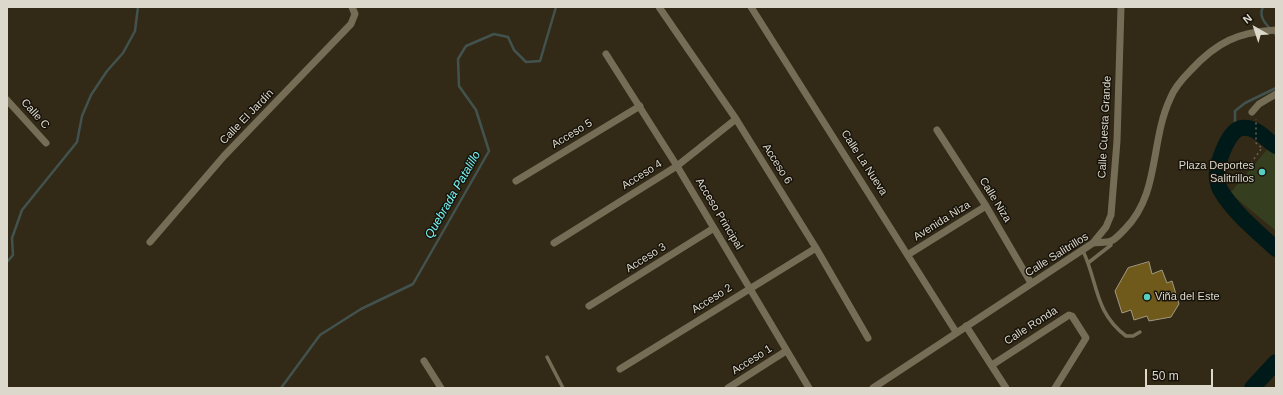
<!DOCTYPE html>
<html>
<head>
<meta charset="utf-8">
<style>
	body { margin:0 }
	#map { position:relative; width:1283px; height:395px; overflow:hidden; background:#322a16; font-family:Arial,sans-serif }
	canvas { display:block }
	.frame { position:absolute; inset:0; border:8px solid #dcd8cb; pointer-events:none }
	.north { position:absolute; left:1235px; top:8px; width:40px; height:40px; -webkit-text-stroke:3px #17130b; paint-order:stroke; rotate:321deg; font-size:11px; font-weight:700; line-height:16px; text-align:center; color:#dcd8cb }
	.north::after { content:''; display:block; margin:auto; width:14px; height:18px; background:#dcd8cb; clip-path:polygon(50% 0,100% 100%,50% 72%,0 100%) }
	.scale { position:absolute; left:1145px; top:369px; width:68px; height:18px; box-sizing:border-box; border:2px solid #dcd8cb; border-top:0; padding-left:5px; font-size:12px; line-height:14px; white-space:nowrap; color:#dcd8cb; -webkit-text-stroke:3px #17130b; paint-order:stroke }
</style>
</head>
<body>
<div id="map">
<canvas width="1283" height="395"></canvas>
<div class="frame"></div>
<div class="north">N</div>
<div class="scale">50 m</div>
</div>
<script>
const c = document.querySelector('canvas').getContext('2d');
c.lineJoin = 'round';
function paint(path, color) {
  c.fillStyle = color;
  c.fill(path, 'evenodd');
}
function strokePath(path, color, width, dash) {
  c.strokeStyle = color;
  c.lineWidth = width;
  c.lineCap = dash ? 'butt' : 'round';
  c.setLineDash(dash || []);
  c.stroke(path);
}
function write(font, color, halo, rows, align = 'center') {
  c.font = font + ' Arial,sans-serif';
  c.lineWidth = 3;
  c.setLineDash([]);
  c.textBaseline = 'middle';
  c.strokeStyle = halo;
  c.fillStyle = color;
  for (const [text, x, y, turn = 0] of rows) {
    c.save();
    c.translate(x, y);
    c.rotate((+turn || 0) * Math.PI / 180);
    c.textAlign = isNaN(turn) ? turn : align;
    if (halo) c.strokeText(text, 0, 0);
    c.fillText(text, 0, 0);
    c.restore();
  }
}
paint(new Path2D(`
	M1270,146l6,5v80l-46,-38z`), '#353e1e');
strokePath(new Path2D(`
	M1263,7c-6,11 6,20 13,28
	M1235,130v-19l10,-8 31,-15
	M7,262l6,-7 -1,-17 10,-28 55,-68 5,-26 9,-21 16,-24 16,-18 12,-22 3,-24
	M281,388l39,-53 41,-26 52,-25 76,-133 -13,-41 -17,-24 -1,-27 8,-13 28,-12 14,3 6,13 12,12 14,-1 16,-54`), '#42524e', 2.5);
strokePath(new Path2D(`
	M1276,146c-11,-7 -20,-20 -34,-18 -13,1 -23,31 -25,43 -1,5 1,16 4,20 14,23 36,40 55,58
	M1252,388l24,-26`), '#001919', 16);
const building = new Path2D(`
	M1149,262l3,12 10,-4 5,13 5,-2 7,23 -8,13 -22,4 -2,-5 -13,4 -3,-10 -9,3 -7,-22 13,-23z`);
paint(building, '#705a1b');
strokePath(building, '#a29982', 1);
strokePath(new Path2D(`
	M1248,167l14,-19 -6,-5v-24`), '#6a6352', 1.5, [2, 3]);
strokePath(new Path2D(`
	M1083,251c15,31 11,61 43,85h7l7,-4
	M1088,263l23,-18
	M547,357l16,31`), '#766d57', 3.5);
strokePath(new Path2D(`
	M659,7l77,112 80,129 52,90
	M751,7l205,325
	M606,54l71,112 132,222
	M7,100l39,43
	M1252,112l7,-8 17,-10
	M937,130l49,76 45,77
	M516,181l124,-75
	M150,242l74,-86 127,-132 4,-10 -3,-7
	M554,243l123,-77 59,-47
	M1093,243l13,-16 5,-12 6,-74 4,-134
	M909,254l77,-48
	M589,306l125,-78
	M966,326l40,62
	M424,361l17,27
	M992,365l77,-50 3,1 14,22 -31,50
	M620,369l196,-121
	M728,388l58,-37
	M873,388l220,-145c6,-1 13,0 18,-2 5,-2 10,-8 14,-12 35,-35 25,-87 45,-130 4,-11 13,-21 21,-29 26,-28 47,-38 85,-40`), '#766d57', 7);
for (const [x, y, r, color] of [
	[1262,172,4,"#58cec0"],
	[1147,297,4,"#58cec0"]
]) {
  const dot = new Path2D();
  dot.arc(x, y, r, 0, 2 * Math.PI);
  c.fillStyle = color;
  c.fill(dot);
  strokePath(dot, '#17130b', 1.5);
}
write('11px', '#dcd8cb', '#17130b', [
	["Calle C",35,114,48],
	["Calle El Jardín",247,117,-46],
	["Calle Cuesta Grande",1105,127,-87],
	["Acceso 5",572,134,-31],
	["Calle La Nueva",864,163,57],
	["Acceso 6",777,164,58],
	["Acceso 4",642,175,-32],
	["Calle Niza",995,200,58],
	["Acceso Principal",719,214,59],
	["Avenida Niza",942,221,-32],
	["Calle Salitrillos",1057,255,-32],
	["Acceso 3",646,258,-32],
	["Acceso 2",712,299,-32],
	["Calle Ronda",1031,326,-33],
	["Acceso 1",752,360,-32]
]);
write('11px', '#dcd8cb', '#17130b', [
	["Plaza Deportes",1254,166],
	["Salitrillos",1254,179],
	["Viña del Este",1155,297,"left"]
], 'right');
write('italic 12px', '#75f6f6', '#17130b', [
	["Quebrada Patalillo",453,195,-60]
]);
</script>
</body>
</html>
